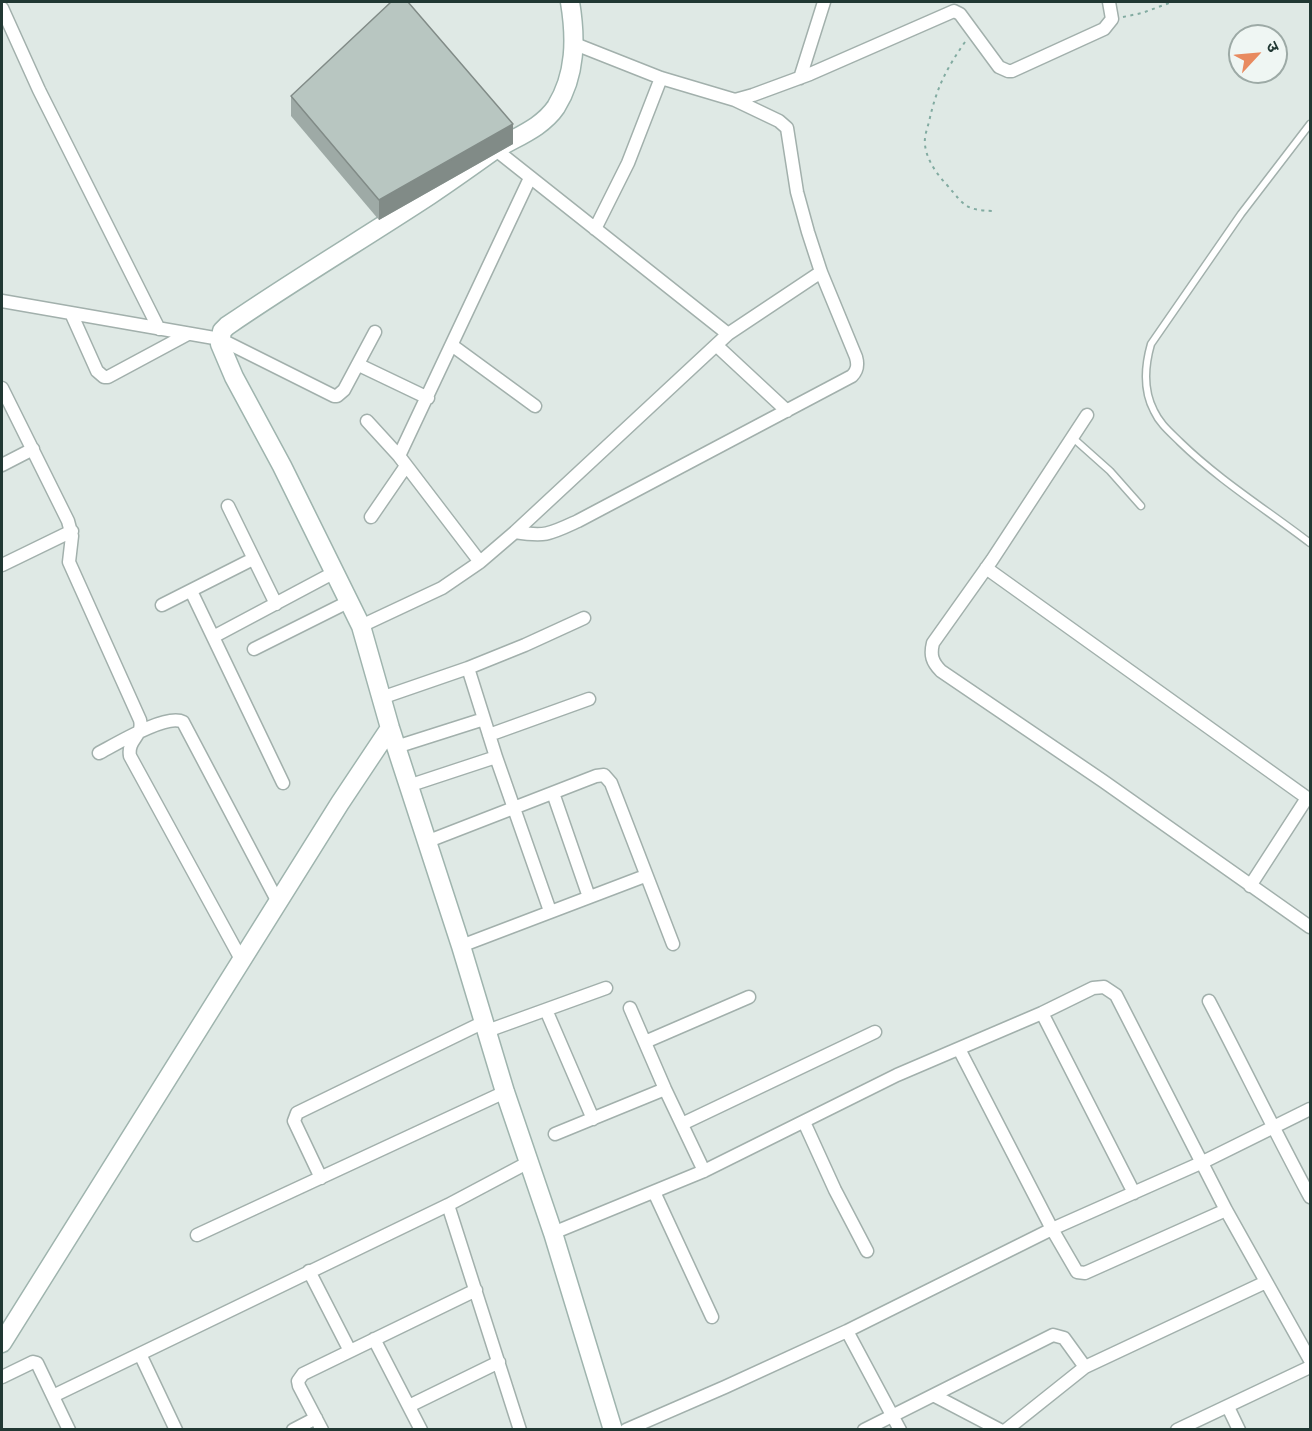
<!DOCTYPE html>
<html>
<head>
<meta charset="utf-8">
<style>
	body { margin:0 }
	#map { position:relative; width:1312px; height:1431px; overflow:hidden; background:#dfe9e5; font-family:Rubik,"Noto Sans Devanagari",sans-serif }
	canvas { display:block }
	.frame { position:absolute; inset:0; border:3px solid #213833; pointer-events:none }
	.north { position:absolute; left:1228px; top:24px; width:60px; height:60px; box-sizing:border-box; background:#eff6f3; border:2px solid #9daaa6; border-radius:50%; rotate:64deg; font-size:16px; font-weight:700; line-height:24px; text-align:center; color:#213833 }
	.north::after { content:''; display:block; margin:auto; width:21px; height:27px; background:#e88a5f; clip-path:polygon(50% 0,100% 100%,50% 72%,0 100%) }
</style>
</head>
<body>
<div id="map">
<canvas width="1312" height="1431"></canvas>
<div class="frame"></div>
<div class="north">उ</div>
</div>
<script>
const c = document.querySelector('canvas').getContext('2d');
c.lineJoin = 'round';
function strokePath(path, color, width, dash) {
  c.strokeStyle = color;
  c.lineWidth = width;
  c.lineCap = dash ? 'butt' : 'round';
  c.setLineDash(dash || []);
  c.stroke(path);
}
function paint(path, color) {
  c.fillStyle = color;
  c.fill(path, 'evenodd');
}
const lane = new Path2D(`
	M1310,124l-69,90 -90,130c-6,21 -8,46 3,67 6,13 16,21 26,31 39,38 87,68 130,101
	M1073,438l37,33 31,35`);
const street = new Path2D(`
	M2,8l37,82 120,239
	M575,44l86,34 74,22 18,-5 57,-21 144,-63 6,3 39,53 9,4h4l92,-42 8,-10 -3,-17
	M800,78l24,-76
	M496,150l232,184
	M595,229l33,-66 33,-85
	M2,301l218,38 114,57h3l7,-6 31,-58
	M71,313l26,58 7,6h4l80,-43
	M716,345l71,66
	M453,346l82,60
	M359,365l69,33
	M2,388l66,133 4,15 -3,26 71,158c4,16 -13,19 -10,36l112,205
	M1087,415l-95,145 -59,83c-3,12 -1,19 8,28l162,110 207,146
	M367,421l32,35 81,106
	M399,456l131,-278
	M2,465l31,-16
	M228,506l48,98
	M371,517l35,-51
	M515,532c31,5 35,2 63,-11l274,-145c6,-6 6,-12 4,-19l-35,-85 -13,-40 -11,-40 -10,-64 -8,-7 -44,-21
	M2,565l70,-34
	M986,568l324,232
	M191,591l92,192
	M162,605l91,-46
	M361,626l81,-38 38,-26 35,-30 213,-198 93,-62
	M213,637l122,-65
	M254,649l96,-48
	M468,668l57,-23 59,-27
	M381,698l87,-30 28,89 54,154
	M489,735l100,-36
	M396,747l88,-28
	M99,753c17,-9 68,-40 84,-31l96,182
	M408,786l88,-29
	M553,793l36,104
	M426,842l170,-66 8,-1 7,8 62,161
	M1250,886l57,-88
	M461,946l184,-70
	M1209,1001c34,65 66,131 101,196
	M630,1008l35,81 39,82
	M546,1010l47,109
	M1042,1013l92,180
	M487,1031l119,-43
	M645,1042l104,-45
	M959,1049l93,180 25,43 8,1 141,-63
	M804,1122l31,68 32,61
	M682,1124l193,-92
	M555,1134l110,-45
	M321,1178l-27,-57 3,-8 187,-91
	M654,1192l58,125
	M448,1205l72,225
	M553,1233l151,-62 193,-96 145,-62 51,-25 11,-1 12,8 110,215 84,150
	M197,1235l308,-143
	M309,1271l41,80
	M847,1331l53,99
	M374,1339l47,91
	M140,1354l36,76
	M2,1377l31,-15 4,1 32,67
	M53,1396l395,-191 81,-43
	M935,1396l65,34
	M409,1406l90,-44
	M1228,1407l11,23
	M293,1430l23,-12
	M322,1430l-23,-44 -1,-5 5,-7 173,-84
	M626,1430l99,-43 122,-56 205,-102 151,-67 107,-53
	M864,1430l189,-95 11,3 21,29
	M1006,1430l79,-63 181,-85
	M1177,1430l133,-63`);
const secondary = new Path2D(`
	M570,2c6,36 6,73 -14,105 -15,22 -41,30 -63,44 -21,15 -42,30 -63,44 -67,44 -136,85 -203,131l-5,5 -2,13 14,33 48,89 79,160 29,102 71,218 44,146 48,141 60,197
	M2,1343l338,-540 50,-75`);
strokePath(lane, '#a2b0ac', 9);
strokePath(street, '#a2b0ac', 15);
strokePath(secondary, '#9fb4ae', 21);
strokePath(new Path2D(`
	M1123,17l19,-4 30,-11
	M965,42c-19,27 -29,47 -36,80 -2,7 -5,15 -4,23 2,16 12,29 22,40 18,21 18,25 46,26`), '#82aba1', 2, [3, 4.5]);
strokePath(lane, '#fff', 6);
strokePath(street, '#fff', 12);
strokePath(secondary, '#fff', 18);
paint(new Path2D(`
	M291,96l222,48 -134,76 -88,-104z`), '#9eaaa6');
paint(new Path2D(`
	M513,124v20l-134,76v-20z`), '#818b87');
const building = new Path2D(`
	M391,2h17l105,122 -134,76 -88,-104z`);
paint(building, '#b8c6c1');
strokePath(building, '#818b87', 1.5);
</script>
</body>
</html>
